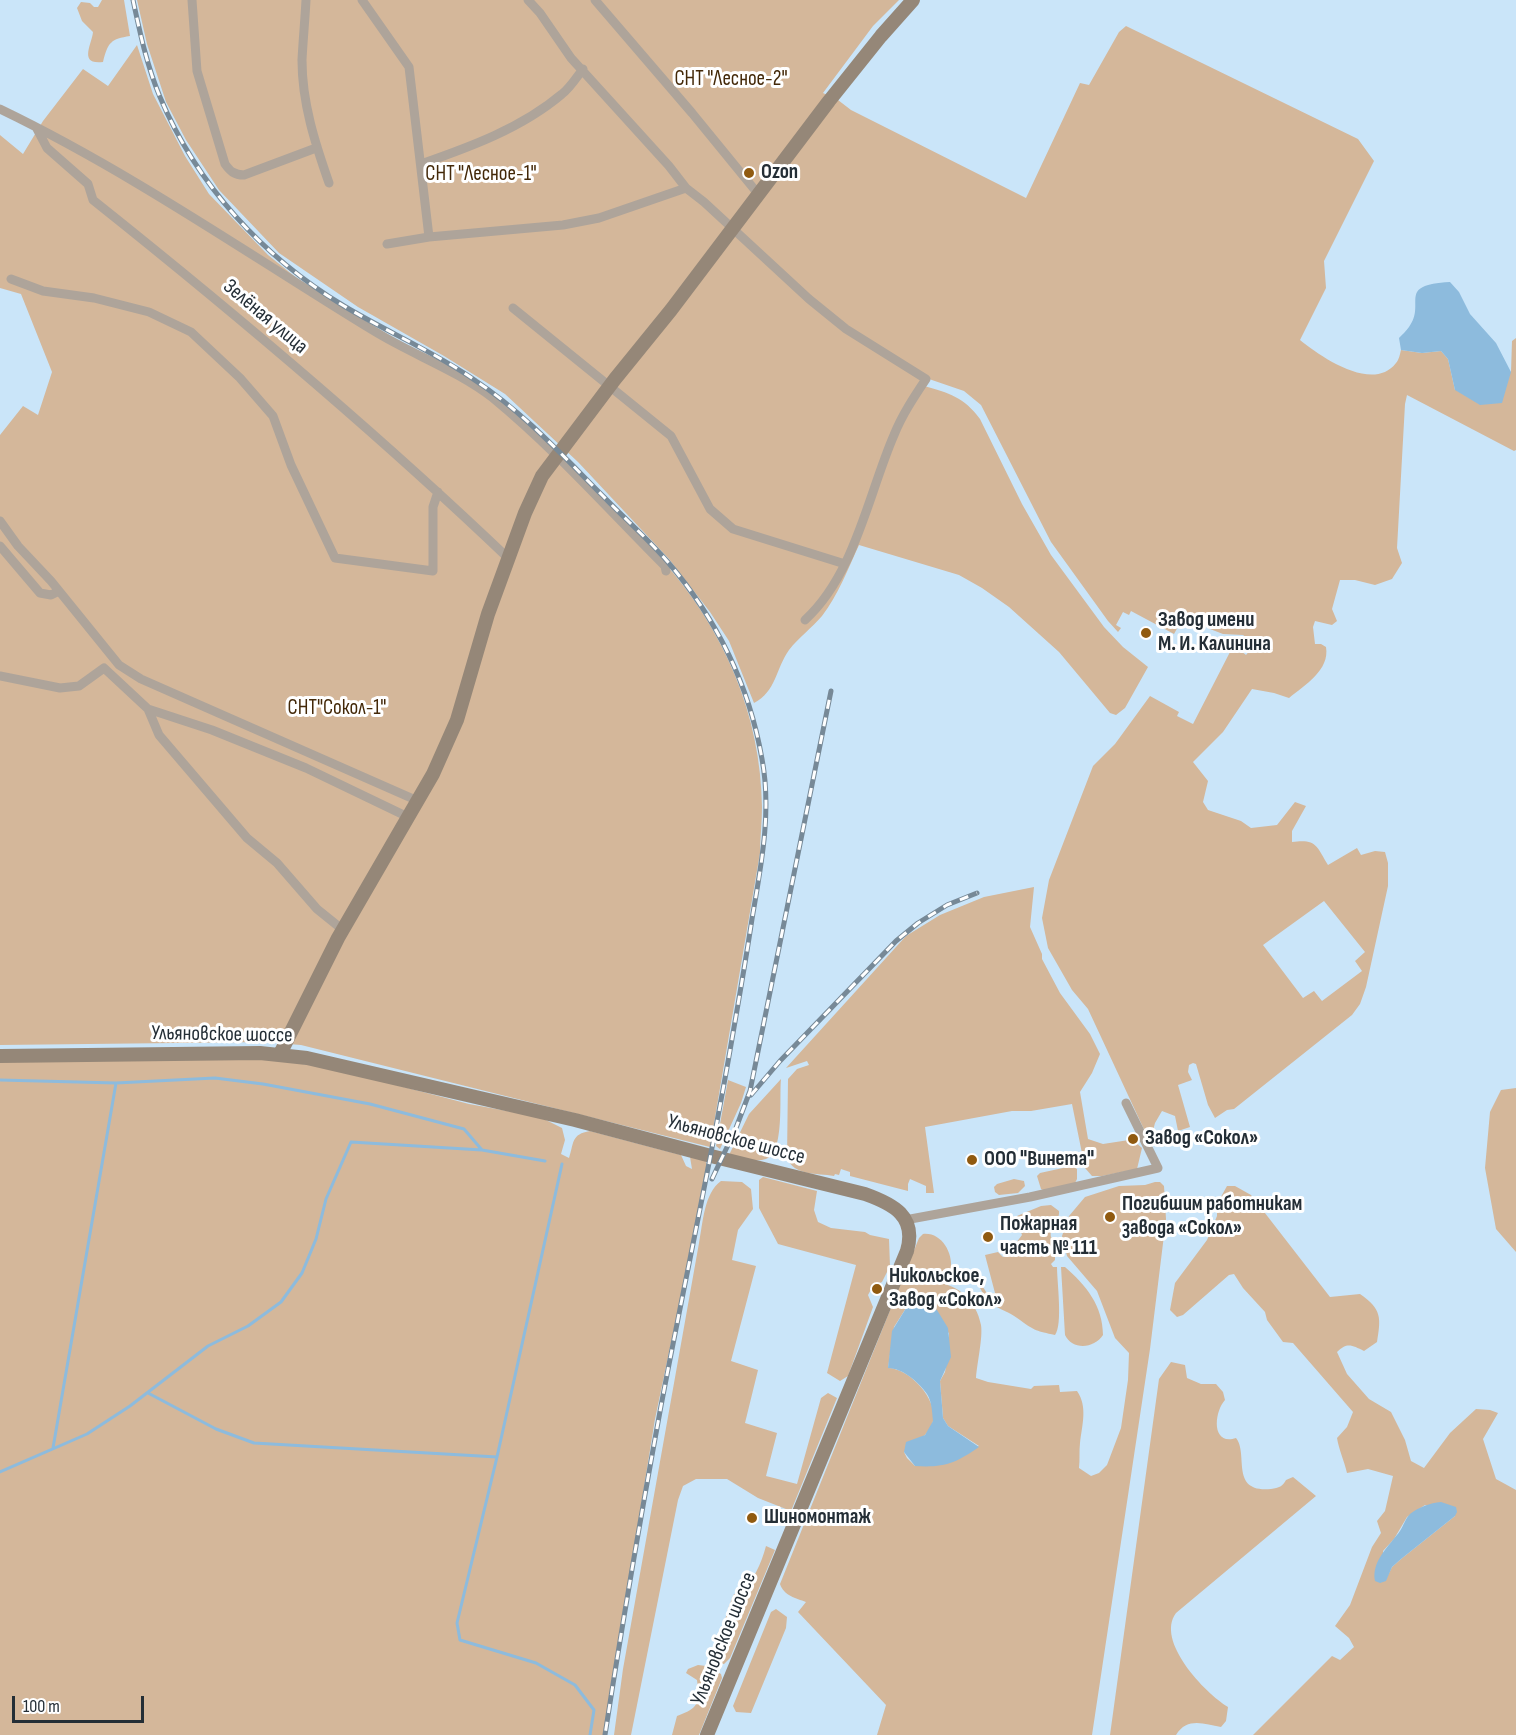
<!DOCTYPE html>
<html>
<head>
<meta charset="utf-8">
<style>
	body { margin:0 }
	#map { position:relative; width:1516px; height:1735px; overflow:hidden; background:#cae5f9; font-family:"Sofia Sans Condensed",sans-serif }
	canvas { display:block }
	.scale { position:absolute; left:12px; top:1696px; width:132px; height:27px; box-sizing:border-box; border:3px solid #242e36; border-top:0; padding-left:8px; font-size:18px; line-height:21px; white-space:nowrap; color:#242e36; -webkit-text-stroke:4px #fff; paint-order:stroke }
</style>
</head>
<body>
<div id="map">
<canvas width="1516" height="1735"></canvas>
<div class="scale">100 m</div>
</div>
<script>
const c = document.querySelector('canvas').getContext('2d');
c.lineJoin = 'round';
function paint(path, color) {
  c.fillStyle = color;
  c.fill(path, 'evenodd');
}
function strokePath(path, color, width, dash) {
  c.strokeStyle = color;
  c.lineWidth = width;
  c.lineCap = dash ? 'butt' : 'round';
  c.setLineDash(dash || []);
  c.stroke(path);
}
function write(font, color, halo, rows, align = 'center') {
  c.font = font + ' "Sofia Sans Condensed",sans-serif';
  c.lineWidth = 6;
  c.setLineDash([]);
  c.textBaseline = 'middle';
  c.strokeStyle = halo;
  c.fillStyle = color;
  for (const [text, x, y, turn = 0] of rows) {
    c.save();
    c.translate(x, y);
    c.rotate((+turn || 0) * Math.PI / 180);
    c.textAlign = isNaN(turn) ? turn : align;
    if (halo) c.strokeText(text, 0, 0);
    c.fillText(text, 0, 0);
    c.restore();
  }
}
paint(new Path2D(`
	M102,0h22l6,36c-19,3 -22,6 -27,26 -25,3 -11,-18 -10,-30l-11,-11 -5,-13 4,-6 9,1 4,4h4z
	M137,0h762l-26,26 -50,67 15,7 13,10 175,88 54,-115 9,2 30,-53 7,-6 232,113 16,22 -50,100 2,27 -26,52c21,17 73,53 96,23 3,-3 4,-9 5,-13l21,3 19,-2 7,8 7,31 56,-18 1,-31 4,-3v112l-2,1 -107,-56 -2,9 -8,144 5,15 -10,16 -17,6 -20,-5h-15l-8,29 5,12 -5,4 -17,-4 -2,6 2,17h6l5,3c4,23 -21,38 -37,51l-15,-5 -22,-4 -29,43 -30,30 15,19 -5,21 5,8 33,11 10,7 26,-3 18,-23 11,4 -14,25v11c24,-3 24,3 36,23l29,-17 4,7 14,-4 10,1 3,11v23l-22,101 -6,17 -8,11 -118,94 -7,1 -12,8 -7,-13 -12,-41 -3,-1 -4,2 -1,7 4,8 -14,5 12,42 -12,4 -3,-15 -13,-5 -7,12 -4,15h-3l-60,-129 -16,-19 -24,-42 -6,-30 7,-38 44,-114 22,-22 35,-48 29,16 -2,4 16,8 37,-72 6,-5 10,8 9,-11 -12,-9 -20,-1 -13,-5 -25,-15 -11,20 -43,-23 -2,4 -6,-3 -7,13 5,3 -3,4 -10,-11 -57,-79 -70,-137 -17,-14 -35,-12 -5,7c25,7 40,11 56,33l42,85 29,51 53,72 19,20 25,20 -23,41 -9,7 -6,-2 -51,-61 -50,-45 -27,-19 -23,-13 -100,-30c-11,24 -21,50 -37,71 -10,12 -23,21 -33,34 -13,18 -13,42 -35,53l-25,-62 -19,-29 -41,-53 -91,-97 -73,-68 -61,-38 -86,-49 -79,-54 -60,-63 -33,-50 -20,-38 -19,-58zM1324,901l41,51 -10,9 7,10 -40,30 -8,-10 -11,7 -40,-53z
	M137,45l16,49 32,62 24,38 59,61 40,32 194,115 162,160c60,68 97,153 98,245 0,16 -2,31 -2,46l-50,294 -409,-102 -37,-3 -264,3v-610l23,-29 15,9 14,-43 -31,-78 -21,-6v-153l23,19 20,-33 40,-52 25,17z
	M1034,887l-4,40 12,27v5l18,34 30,41 10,20 -8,19 -12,19 8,47 15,5 26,-4 5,1 8,7 -5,21 -35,7h-10l-7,-8 -13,-64 -41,7h-19l-87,16 9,66h-8v-7l-16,-7 -2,5v7l-58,-15v-4l-9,-3 -2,6 -4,-1 -1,2c-17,-3 -40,0 -47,-18l1,-79 9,-10 12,-4 -2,-4 -21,7 120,-132 34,-21 44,-18z
	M264,1058l71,11 134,35 71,13 22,11 3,12 -4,14 8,4c5,-15 2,-24 21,-27l91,24 5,11 6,3 -2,-12 15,3 2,5 -5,30 -47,224 -51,316h-604v-674z
	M781,1079c-2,17 4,74 -15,80 -12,4 -26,-2 -37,-4l20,-41z
	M728,1080l18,7 -5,16 -21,46 -4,-3z
	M1516,1088v164l-20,-23 -11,-61 5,-56 11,-22z
	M1072,1166l5,3v10l-2,4 -30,8 -4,-2 -4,-13 3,-3z
	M763,1177l54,14 -3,19 4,12 13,6 34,4 5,3 19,4 1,27 -8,16 -9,4 -5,9 5,12 -25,69 -8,5 -13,-8 29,-108 -78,-21 -19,-36v-28z
	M1014,1179l10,2 1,5 -7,7 -19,2 -4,-3 -1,-5 3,-3z
	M721,1181l21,1 9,7 2,20 -15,21 -6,30 24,6 -25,95 27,9 -13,53 32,10 -11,43 31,8 24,-86 7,-5 9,5 -46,113 -33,-13 -31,-19h-31l-13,7 -5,14 -47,235h-17l9,-66 76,-426c4,-20 5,-50 22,-62z
	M1155,1182h5l4,4 2,33 -16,130 -58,386h-215l9,-30 -88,-93 8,-10c-10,-4 -22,-6 -26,-18l139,-346 4,-4c18,-2 30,18 28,35l-17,9 1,4c24,3 41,18 46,43 2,13 -4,38 -5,53l12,4 43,7 3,-3 25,-1 1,7 17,-1c11,16 5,34 3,52 -1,8 0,17 -1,25l12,8 8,-3 8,-8 14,-37 7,-48 1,-27 -14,-15 -18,-47 -30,-35 -5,-20 7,-20 16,-19 34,-11 26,-1zM908,1305l41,28v14l-4,25 -5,9 3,37 5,8 31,20 -64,20 -8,-8 -3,-6c9,-8 27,-18 29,-31 5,-22 -24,-53 -45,-53l6,-41z
	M1227,1186h8l16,9 79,102 30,-3c22,15 21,24 17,48l-13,9c-12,-6 -17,-9 -27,1l10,22 22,25 22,13 14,28 6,21 13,7 26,-35 26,-24 14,1 8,3 -15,26 13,40 20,11v245h-263l79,-79 8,4 14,-13 -5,-9 -14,-12 15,-21 22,-58 9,-14 -4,-12 8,-10 8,-35 -25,-7 -21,4c-3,-13 -8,-23 -10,-35l10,-11 6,-15 -60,-69 -10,-1 -16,-22 -2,-8 -22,-24 -9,-14 -5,1 -46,40 -6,2 -7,-7 5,-27 32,-43 10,-24v-12zM1425,1505l30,11 -54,43 -9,8 -7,14 -2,-30 11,-12 13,-22z
	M1051,1205l8,6c1,11 -10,15 -8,26l4,3v20l-4,4 2,3h4c0,15 6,58 -2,68 -18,-4 -20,-4 -35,-15 -17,-13 -29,-10 -40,-32l3,-1 5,8 7,-2 -10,-38 13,-3 5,5 18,-6 -6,-3 1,-5 6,-8 -5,-14v-5l24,-10z
	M1061,1267h4c21,18 38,39 38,68 -9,14 -31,15 -38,0z
	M1171,1362l14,3 2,13 14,6h15l7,8 2,8c-11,12 -14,46 11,38 13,16 -7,55 35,51 8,-1 12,-3 15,-9l7,-3 23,19 -140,117c-21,28 29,80 52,94l-2,14 -5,6c-17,-3 -34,-10 -45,8h-66l49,-356z
	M766,1546l9,4 -45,108 -6,6 -7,-1 -3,-5 15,-52 5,-12h6c14,-14 21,-30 26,-48z
	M776,1609l11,8 -1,11 -35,85 -15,-1 -3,-6 38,-94z
	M698,1665l8,1 15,8 1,4 -23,57h-27l5,-19c22,-8 23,-13 20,-36l-11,-7 2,-4z`), '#d4b79a');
paint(new Path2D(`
	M1450,282l9,10 11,22 26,29 15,29 -9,31 -22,2 -25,-15 -7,-31 -7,-8 -19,2 -21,-3 -2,-12c3,-3 7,-7 10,-11 18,-24 -14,-42 41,-45z
	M913,1302l15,3 9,5 11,18 3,29 -11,24 3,37 5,8 31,21c-23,16 -35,21 -64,19l-11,-14 2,-10 19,-7 8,-14c-1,-9 -1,-19 -6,-27 -8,-12 -25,-26 -39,-26l4,-37 16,-26z
	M1441,1502l15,5 1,5 -2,4 -54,43 -9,8 -6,14 -6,2 -5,-2c-4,-20 15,-36 25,-50 4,-6 5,-12 10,-17 9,-7 20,-11 31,-12z`), '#8dbbdd');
strokePath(new Path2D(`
	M0,1080l116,3 99,-5 48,6 107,20 94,25 18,21
	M562,1164l-65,293 -40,166 3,17 76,23 39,22 19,25 -4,25
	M148,1393l68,36 38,14 243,14
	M53,1448l63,-365
	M0,1472l87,-38 43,-28 78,-60 40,-20 33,-24 21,-29 14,-34 10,-40 25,-57 131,8 63,11`), '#8dbbdd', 3);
strokePath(new Path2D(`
	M192,0l5,71 28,93c5,7 9,11 19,11l72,-27
	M306,0c-1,20 -3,40 -4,60 0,43 13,83 27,123
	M362,0l47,67 20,170
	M528,0l12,13 31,45 98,108 17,22 18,14 105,97 37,30 80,50c-12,18 -24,36 -32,56 -26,60 -39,139 -89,185
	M595,0l97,113 67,82
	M0,109c131,63 251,147 374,222 39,24 83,39 119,67 62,51 115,111 172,168l1,5
	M36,127l11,21 41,36 5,16c143,114 283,232 415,358
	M421,164c49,-17 101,-36 141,-70 8,-6 14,-16 21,-25
	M387,244l42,-7 134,-12 36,-7 87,-30
	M11,279l32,12 51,7 55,14 42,20 49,46 33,38 18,49 44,93 98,13v-64l5,-15
	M513,308l158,128 39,73 23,20 112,35
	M0,521l18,25 33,35 68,84 22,14 277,122
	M0,546l40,47 11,2 8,-4
	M0,676l60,12 19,-2 25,-18 44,41 11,26 88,103 30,25 40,46 26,21
	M148,709l64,21 94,38 102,49
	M905,1220l125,-23 128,-29 -32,-65`), '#aea49a', 9);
strokePath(new Path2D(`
	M280,1054l58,-116 95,-164 24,-54 31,-106 37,-101 17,-37 73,-97 56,-69 158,-209 52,-65 32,-36
	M0,1056l260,-3 47,5 268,62 136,36 154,38c28,10 52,22 42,57l-200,484`), '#958778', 14);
const rail = new Path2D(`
	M133,0c7,33 14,66 27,97 37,88 103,160 184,209 43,26 91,46 132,75 48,32 86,74 127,115 21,22 44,42 64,65 49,57 82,123 95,198 10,53 -1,107 -10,160 -6,40 -13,80 -20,120 -21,123 -48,245 -71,367 -20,109 -39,219 -56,329
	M751,1095l29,-34 116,-120 22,-18 29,-18 30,-12
	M712,1179l24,-51 14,-37 81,-400`);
strokePath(rail, '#778997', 5);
strokePath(rail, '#fff', 3, [9]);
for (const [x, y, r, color] of [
	[749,173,6,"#905a10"],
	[1146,633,6,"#905a10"],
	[1133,1139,6,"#905a10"],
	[972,1160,6,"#905a10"],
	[1110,1217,6,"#905a10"],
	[988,1237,6,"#905a10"],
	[877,1289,6,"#905a10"],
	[752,1518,6,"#905a10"]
]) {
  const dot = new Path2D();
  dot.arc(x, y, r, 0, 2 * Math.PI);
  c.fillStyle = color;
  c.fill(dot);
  strokePath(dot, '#fff', 2);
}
write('21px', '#432808', '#fff', [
	["СНТ \"Лесное-2\"",731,80],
	["СНТ \"Лесное-1\"",481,175],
	["СНТ\"Сокол-1\"",337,709]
]);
write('bold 21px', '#242e36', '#fff', [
	["Ozon",761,173],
	["Завод имени",1158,621],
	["М. И. Калинина",1158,645],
	["Завод «Сокол»",1145,1139],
	["ООО \"Винета\"",984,1160],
	["Погибшим работникам",1122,1205],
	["завода «Сокол»",1122,1229],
	["Пожарная",1000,1225],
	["часть № 111",1000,1249],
	["Никольское,",889,1277],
	["Завод «Сокол»",889,1301],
	["Шиномонтаж",764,1518]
], 'left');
write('21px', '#242e36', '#fff', [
	["Зелёная улица",265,317,40],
	["Ульяновское шоссе",222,1035,1],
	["Ульяновское шоссе",736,1140,15],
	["Ульяновское шоссе",724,1639,-68]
]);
</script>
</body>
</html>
